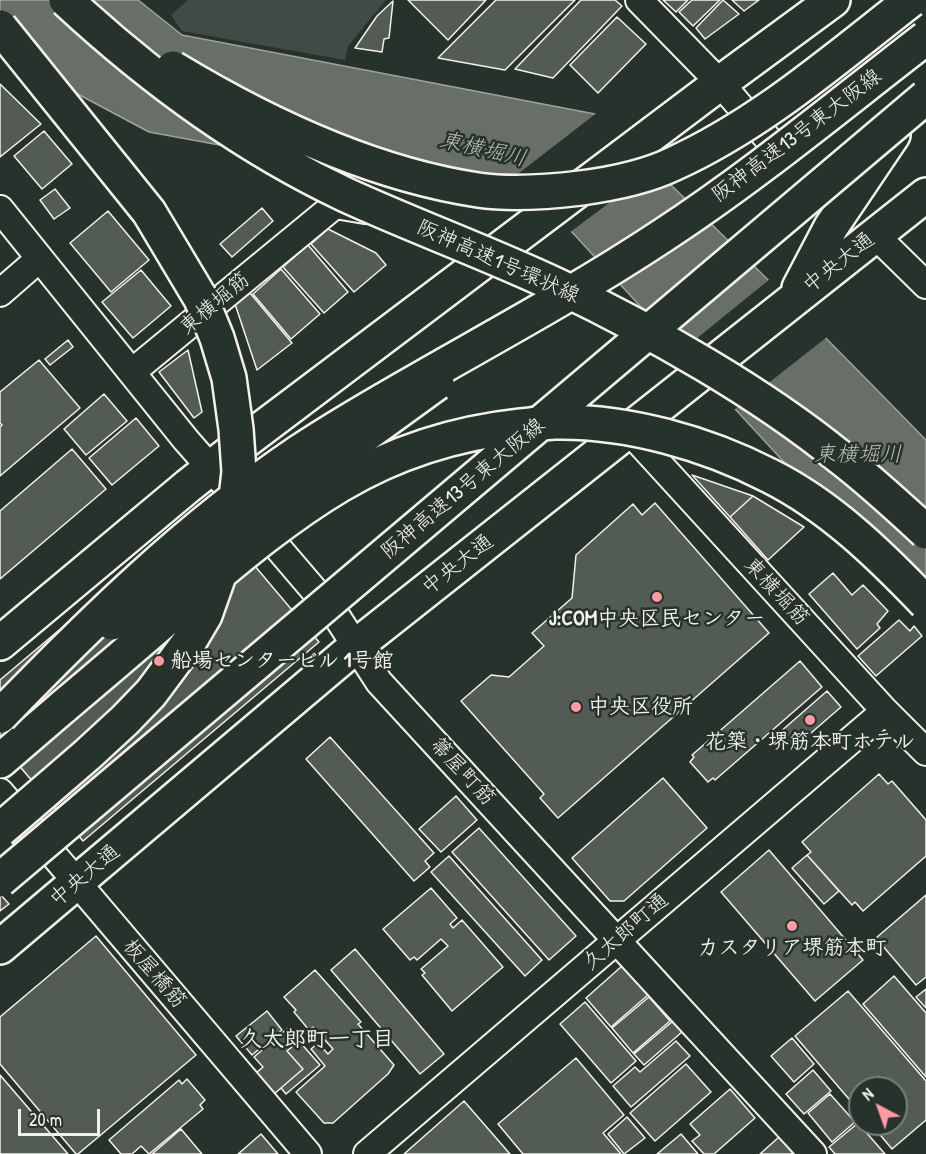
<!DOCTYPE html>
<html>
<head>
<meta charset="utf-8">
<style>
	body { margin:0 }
	#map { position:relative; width:926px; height:1154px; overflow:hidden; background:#26332d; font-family:"Patrick Hand",sans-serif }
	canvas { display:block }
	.north { position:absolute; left:848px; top:1076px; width:60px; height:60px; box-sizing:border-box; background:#26332d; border:2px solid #787f78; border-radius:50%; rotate:319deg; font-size:16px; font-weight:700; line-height:24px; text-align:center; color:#f4f1e8 }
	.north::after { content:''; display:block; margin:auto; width:21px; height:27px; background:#ff9aa2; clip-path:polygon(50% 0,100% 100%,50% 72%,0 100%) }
	.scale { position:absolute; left:18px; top:1109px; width:82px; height:27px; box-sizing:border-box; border:3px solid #f4f1e8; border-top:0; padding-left:8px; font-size:18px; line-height:21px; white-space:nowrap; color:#f4f1e8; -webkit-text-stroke:4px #26332d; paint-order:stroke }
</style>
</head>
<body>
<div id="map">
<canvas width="926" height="1154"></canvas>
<div class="north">N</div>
<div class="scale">20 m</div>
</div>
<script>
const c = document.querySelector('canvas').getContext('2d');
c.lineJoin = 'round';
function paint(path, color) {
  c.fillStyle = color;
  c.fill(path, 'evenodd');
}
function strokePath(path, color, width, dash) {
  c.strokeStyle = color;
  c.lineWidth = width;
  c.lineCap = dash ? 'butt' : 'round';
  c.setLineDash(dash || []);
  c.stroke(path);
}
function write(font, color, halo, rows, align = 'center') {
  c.font = font + ' "Patrick Hand","Klee One",sans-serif';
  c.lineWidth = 5;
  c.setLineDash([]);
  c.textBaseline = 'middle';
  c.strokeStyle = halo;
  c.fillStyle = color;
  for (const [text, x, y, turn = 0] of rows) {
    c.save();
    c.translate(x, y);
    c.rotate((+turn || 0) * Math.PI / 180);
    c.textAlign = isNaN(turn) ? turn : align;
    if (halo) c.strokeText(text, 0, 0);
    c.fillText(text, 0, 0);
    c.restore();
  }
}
paint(new Path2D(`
	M188,0h198l-38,46 -3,14 -163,-29 -11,-16z`), '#414b45');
const water = new Path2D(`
	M0,0h138l44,35 413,79c114,104 223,216 331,326v176l-356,-386 -69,-33 -352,-65 -77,-41 -72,-57z`);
paint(water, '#676f68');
strokePath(water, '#9fa39b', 1.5);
paint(new Path2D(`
	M598,112l59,55 -88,66 -69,-33 -12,-3z
	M770,279l57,58 -93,73 -54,-58z`), '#26332d');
const building = new Path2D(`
	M408,0h78l-38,40z
	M496,0h79l-70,70 -67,-12z
	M581,0h34l7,6 -69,72 -38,-9z
	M663,0h25l-12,12z
	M692,0h28l-27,26 -14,-14z
	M723,0l16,14 -34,25 -9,-11z
	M732,0h27l-15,11z
	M393,1l-4,37 -5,1 -2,13 -27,-4 22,-32z
	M617,17l29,27 -48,49 -28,-28z
	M0,84l41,40 -41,33z
	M44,131l28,33 -30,25 -28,-33z
	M55,189l15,19 -16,11 -14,-19z
	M262,208l11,13 -41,36 -12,-13z
	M108,211l41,49 -38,32 -41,-49z
	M328,229l48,24 10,12 -32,27 -43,-48z
	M308,245l40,47 -24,21 -41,-46z
	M281,269l39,45 -29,25 -38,-45z
	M141,270l30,36 -38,32 -31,-36z
	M250,293l42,50 -35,27 -22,-66z
	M68,340l5,7 -23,18 -5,-6z
	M188,350l14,62 -8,6 -35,-46z
	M39,360l41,48 -80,68v-49l2,-2 -2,-2v-31z
	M104,394l23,27 -41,34 -22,-26z
	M136,418l23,28 -47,39 -23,-27z
	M72,449l34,40 -106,90v-68z
	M692,475l61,21 -23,21z
	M753,496l51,31 -36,33 -38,-43z
	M655,503l114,130 -211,185 -18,-20 4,-4 -83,-93 30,-26 18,2 35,-31 -12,-13 40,-35 4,-43 57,-51 9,11z
	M205,507l114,135 -236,199 -83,-98v-63z
	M833,573l19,22 11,-10 25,26 -11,13 3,4 -23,21 -48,-55z
	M899,620l11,11 4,-5 8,10 -46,40 -18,-20z
	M800,661l22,26 -107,93 -2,-2 -5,4 -18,-20 4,-5 -2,-2z
	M827,691l14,16 -45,39 -4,-5 -4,3 -9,-11z
	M330,737l104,116 -9,8 5,6 -16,14 -108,-122z
	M879,774l9,10 4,-3 34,39v36l-63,55 -8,-9 -3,3 -45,-50 4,-3 -9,-10z
	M663,778l44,50 -83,73h-14l-38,-43z
	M456,796l21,24 -36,32 -22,-23z
	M479,828l97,108 -27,24 -97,-108z
	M769,850l94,110 -48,41 -94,-109z
	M807,855l32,36 -15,13 -32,-36z
	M449,856l93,104 -17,16 -94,-104z
	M431,888l26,30 -7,6 3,4 9,-8 41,47 -51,44 -30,-36 3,-2 -4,-4 27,-23 -7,-7 -24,21 -3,-3 -4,3 -27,-31z
	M0,894l9,10 -9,7z
	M926,895v82l-10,8 -40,-47z
	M96,936l100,119 -118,99h-2l-76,-90v-47z
	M355,949l89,105 -24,20 -89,-104z
	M622,966l26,29 -37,32 -25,-29z
	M315,970l46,52 -3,2 36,41 -6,9 -55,49h-9l-28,-31 29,-26 -14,-17 7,-6 10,11 5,-5 -20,-22 -4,3 -15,-18 2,-2 -12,-13z
	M894,976l32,37v64l-63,-73z
	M926,989v19l-10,-11z
	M848,991l78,90v39l-34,29 -21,-25h25v-36h-36v24l-65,-76z
	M649,997l21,24 -37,32 -21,-25z
	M585,1002l51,59 -25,22 -51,-59z
	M267,1011l15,19 -30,25 -16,-19z
	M673,1021l9,11 -38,33 -10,-11z
	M288,1028l11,13 -12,10 16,18 -29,25 -18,-21 7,-6 -9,-10z
	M792,1038l22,26 -20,18 -23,-26z
	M299,1041l21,24 -34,29 -5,-6 22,-19 -16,-18z
	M676,1041l14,15 -59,51 -18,-21 22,-19 5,5z
	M576,1058l48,57 -21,18 18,21h-98l-25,-30z
	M686,1064l25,28 -56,49 -25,-28z
	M813,1070l18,21 -27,23 -18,-20z
	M0,1075l68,79h-68z
	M187,1079l18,21 -5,5 3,4 -54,45 -8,-8 -9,8h-11l-12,-14 70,-60 3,4z
	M730,1089l25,29 -41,36h-10l-12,-13 8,-6 -10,-11z
	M830,1094l25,28 -23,20 -24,-29z
	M464,1101l46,53h-106z
	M627,1117l18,21 -21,16 -16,-20z
	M858,1123l27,31h-50l-6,-7z
	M181,1129l21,25h-50z
	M261,1134l17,20h-40z
	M681,1134l17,20h-41z
	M779,1137l15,17h-34z`);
paint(building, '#525c55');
strokePath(building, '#f4f1e8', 1.5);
const street = new Path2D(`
	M639,0l81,83 49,57
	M0,209l186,231 36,41
	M875,235l51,50
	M0,293l39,-34
	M132,372l203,-167 30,5
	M628,430l257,281 41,41
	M255,521l82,96 42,65 434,472
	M0,792l308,362
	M367,1154l518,-443`);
const secondary = new Path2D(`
	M799,288l32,-61 62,-92
	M0,643l188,-157 52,-41 480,-362 113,-83
	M0,947l356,-301 570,-451`);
const highway = new Path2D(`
	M0,761l64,-55`);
strokePath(street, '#f4f1e8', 30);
strokePath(secondary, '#f4f1e8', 38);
strokePath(highway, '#f4f1e8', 38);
strokePath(street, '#26332d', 26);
strokePath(secondary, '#26332d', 33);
strokePath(highway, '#26332d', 33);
const primaryBridge = new Path2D(`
	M112,623l45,-37 280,-203`);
const highwayBridge = new Path2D(`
	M66,0c84,78 176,146 280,195 70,32 142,58 212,91 94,45 202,106 283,172 30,23 58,49 85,74
	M0,27l149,185 52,87 16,39 12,40 7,51 3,43 -6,52 -11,43 -17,48 -16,27 -38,51 -26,27 -38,35 -87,75
	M173,68c91,55 199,106 305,122 34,5 70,2 103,-2 30,-4 65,-11 92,-24 88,-40 162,-105 238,-164
	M64,706c44,-37 87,-74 131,-112 46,-39 93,-78 145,-109 57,-34 116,-52 181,-59 12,-1 24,-4 35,-4 72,-1 150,21 214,54 60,30 110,79 156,127
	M0,716c94,-97 187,-188 299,-264 46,-31 95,-58 144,-86 74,-42 148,-83 219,-130 92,-60 177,-131 264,-198
	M0,880l926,-783`);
strokePath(primaryBridge, '#f4f1e8', 38, []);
strokePath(highwayBridge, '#f4f1e8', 38, []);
strokePath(primaryBridge, '#26332d', 33);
strokePath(highwayBridge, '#26332d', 33);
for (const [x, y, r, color] of [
	[657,597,6,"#ff9aa2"],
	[159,661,6,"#ff9aa2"],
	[576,707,6,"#ff9aa2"],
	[810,720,6,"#ff9aa2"],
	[792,926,6,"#ff9aa2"]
]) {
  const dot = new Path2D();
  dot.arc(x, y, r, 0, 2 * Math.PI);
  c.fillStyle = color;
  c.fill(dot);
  strokePath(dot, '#26332d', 2);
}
write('21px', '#f4f1e8', '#26332d', [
	["阪神高速13号東大阪線",797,136,-37],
	["阪神高速1号環状線",498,262,24],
	["中央大通",839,263,-38],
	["東横堀筋",215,304,-40],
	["阪神高速13号東大阪線",463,489,-40],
	["中央大通",458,565,-38],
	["東横堀筋",776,592,47],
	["箒屋町筋",462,772,47],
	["中央大通",85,876,-40],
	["久太郎町通",626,932,-41],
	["板屋橋筋",154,974,49]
]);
write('bold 21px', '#f4f1e8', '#26332d', [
	["J:COM中央区民センター",657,619],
	["船場センタービル 1号館",171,661,"left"],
	["中央区役所",588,707,"left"],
	["花築・堺筋本町ホテル",810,742],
	["カスタリア堺筋本町",792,948]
]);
write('italic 22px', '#bcbdb5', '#26332d', [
	["東横堀川",483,150,13],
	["東横堀川",858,455]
]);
write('bold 22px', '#f4f1e8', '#26332d', [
	["久太郎町一丁目",317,1040]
]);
</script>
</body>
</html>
